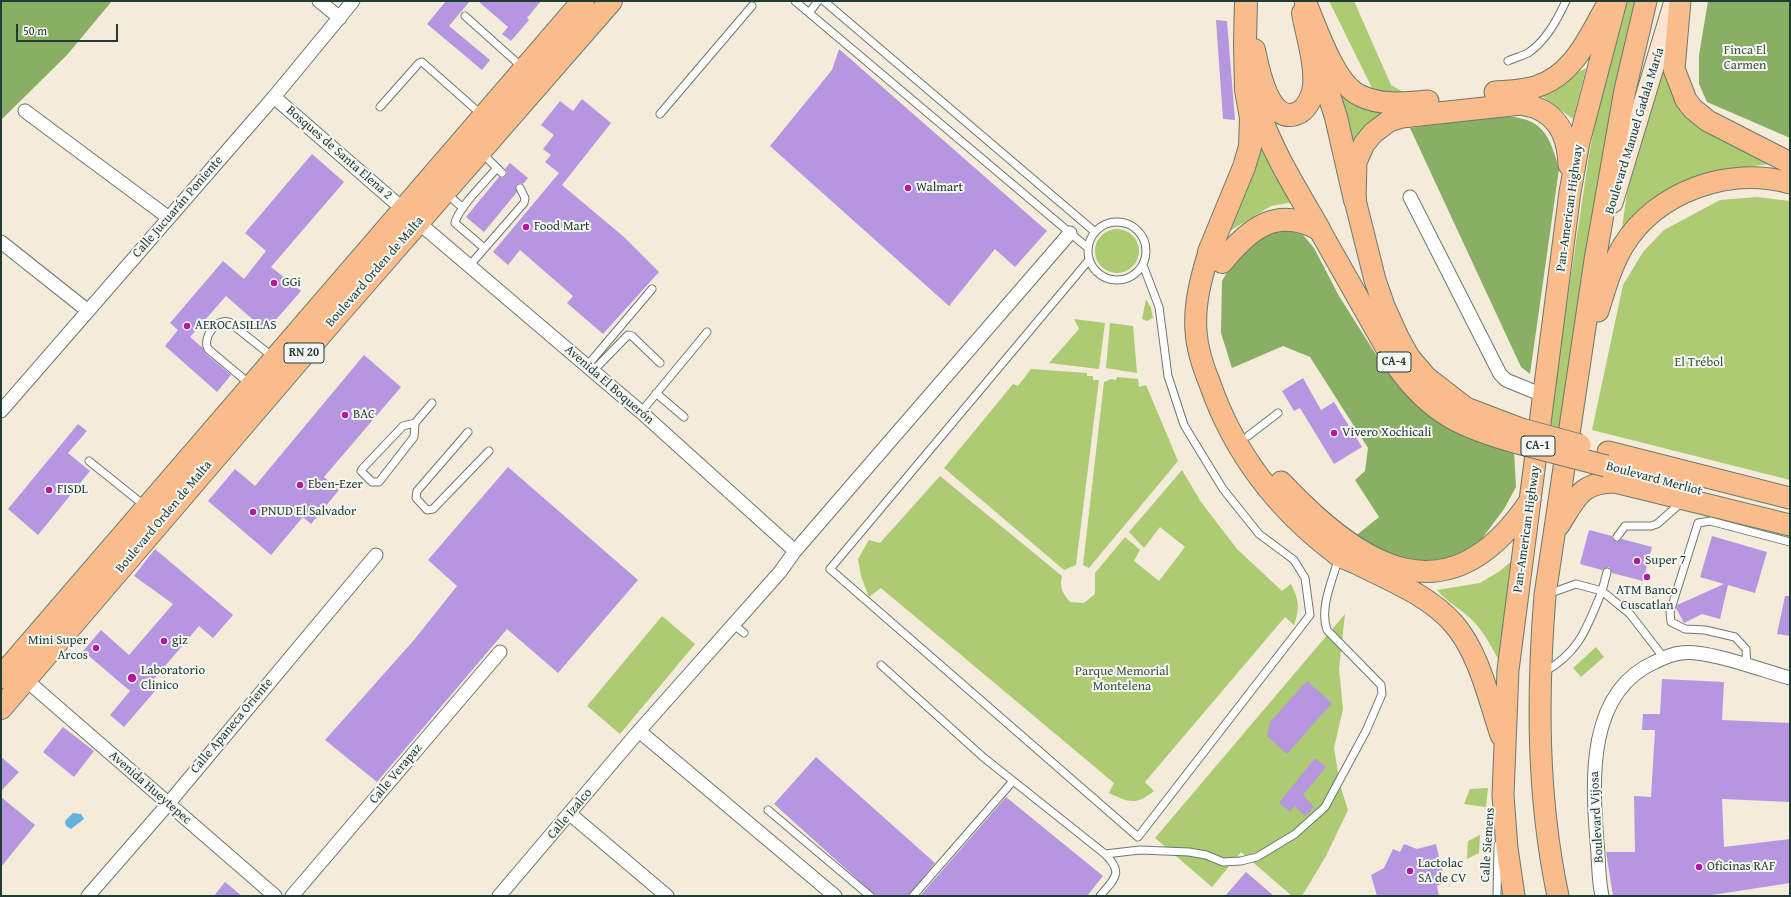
<!DOCTYPE html>
<html>
<head>
<meta charset="utf-8">
<style>
	body { margin:0 }
	#map { position:relative; width:1791px; height:897px; overflow:hidden; background:#f4ebdb; font-family:"Gentium Book Plus",serif }
	canvas { display:block }
	.frame { position:absolute; inset:0; border:2px solid #1f3d34; pointer-events:none }
	.scale { position:absolute; left:16px; top:24px; width:102px; height:18px; box-sizing:border-box; border:2px solid #1f3d34; border-top:0; padding-left:5px; font-size:12px; line-height:14px; white-space:nowrap; color:#1f3d34; -webkit-text-stroke:3px #f6f6f2; paint-order:stroke }
</style>
</head>
<body>
<div id="map">
<canvas width="1791" height="897"></canvas>
<div class="frame"></div>
<div class="scale">50 m</div>
</div>
<script>
const c = document.querySelector('canvas').getContext('2d');
c.lineJoin = 'round';
function paint(path, color) {
  c.fillStyle = color;
  c.fill(path, 'evenodd');
}
function strokePath(path, color, width, dash) {
  c.strokeStyle = color;
  c.lineWidth = width;
  c.lineCap = dash ? 'butt' : 'round';
  c.setLineDash(dash || []);
  c.stroke(path);
}
function write(font, color, halo, rows, align = 'center') {
  c.font = font + ' "Gentium Book Plus",serif';
  c.lineWidth = 4;
  c.setLineDash([]);
  c.textBaseline = 'middle';
  c.strokeStyle = halo;
  c.fillStyle = color;
  for (const [text, x, y, turn = 0] of rows) {
    c.save();
    c.translate(x, y);
    c.rotate((+turn || 0) * Math.PI / 180);
    c.textAlign = isNaN(turn) ? turn : align;
    if (halo) c.strokeText(text, 0, 0);
    c.fillText(text, 0, 0);
    c.restore();
  }
}
paint(new Path2D(`
	M1329,1h25l37,84 23,13 -41,-8z
	M1627,1h13l-80,432 -12,-3 41,-275 13,-65z
	M1666,53l2,31 15,30 29,21 58,29 -42,5 -28,6 -26,12 -54,54 7,-48 12,-49z
	M1586,68l-13,51 -34,-25z
	M1339,93l27,13 29,3 -26,13 -18,21z
	M1262,142l32,60 -23,4 -41,25z
	M1757,197l33,4v279l-198,-50 31,-145 20,-33 21,-22 56,-30z
	M1095 251a22 22 0 1 1 44 0a22 22 0 1 1-44 0Z
	M1146,299l5,9 2,10 -6,3 -5,-2z
	M1074,319l31,4 -6,46 -50,-6 30,-34z
	M1110,323l23,3 4,47 -31,-5z
	M1031,369l56,4v3h6v4h6l-23,185 -12,5 -120,-102 69,-84 5,2z
	M1117,377l21,2 1,8 7,-2 32,76 -89,107 -6,-3 21,-183 7,-3 5,1z
	M1182,470l19,32 36,47 45,42 9,-7c8,16 9,24 3,41l-9,-8 -140,165 9,9c-18,15 -26,11 -45,2l5,-10 -233,-195 -12,9 -8,-21 -3,-17 11,-19 11,3 60,-67 122,100c-3,11 1,18 8,26l14,1 11,-9v-21l30,-36 15,13 -6,11 25,20 26,-34 -25,-20 -16,21 -15,-16z
	M1515,558l-12,111c-8,-16 -18,-36 -30,-48 -12,-12 -26,-19 -36,-31l43,-7 20,-12z
	M1345,614l-6,55 4,40 -9,39 6,37 8,25 -22,46 -24,40h-10l-51,-44 -29,35 -57,-49z
	M662,616l33,28 -75,90 -33,-28z
	M1596,647l8,10 -23,20 -8,-9z
	M1488,788l-2,19 -22,-3 6,-15z
	M1480,835l-1,18 -12,6 1,-18z`), '#accb72');
paint(new Path2D(`
	M1,1h111l-45,54 -66,65z
	M1708,1h82v137l-83,-36 -8,-18v-29z
	M1494,116c44,0 54,11 65,53l-29,205 -9,-7 -111,-239z
	M1279,228l24,7 11,13 25,48 41,65 29,34 105,56 2,36 -12,22 -26,35 -26,16 -42,4 -57,-26 26,-21 -24,-37 10,-9 3,-23 -58,-91 -27,-11 -51,22 -11,-35 1,-52 9,-16 31,-28z`), '#89af64');
paint(new Path2D(`
	M73,813l8,1 3,5 -13,10 -5,-3 -1,-5z`), '#63b2dd');
paint(new Path2D(`
	M446,1h24l-21,25 41,34 -8,10 -55,-46z
	M478,1h63l-14,17 2,2 -18,21 -9,-7 6,-7z
	M1216,20l11,1 8,99 -12,-1z
	M839,49l208,182 -32,36 -20,-18 -46,57 -179,-160 62,-76z
	M582,99l29,24 -49,62 62,52 35,35 -56,62 -36,-31 6,-7 -53,-46 -12,15 -15,-13 66,-79 -14,-11 6,-7 -8,-6 11,-14 -13,-10 19,-24 13,10z
	M312,154l32,28 -73,85 30,24 -35,40 -40,-35 -36,41 13,11 2,5 26,22 -14,17 -52,-46 13,-16 -8,-7 53,-62 21,18 22,-28 -21,-18z
	M510,163l18,15 -5,6 -3,-1 -4,2 1,7 -33,40 -18,-15 33,-40 4,1 3,-2 1,-4 -2,-3z
	M364,355l37,32 -77,90 15,13 -28,34 -8,-7 -32,38 -63,-54 27,-32 20,17z
	M1303,378l18,32 13,-8 28,45 -28,17 -34,-56 -6,3 -12,-20z
	M78,424l9,7 -19,22 22,18 -52,64 -30,-26z
	M508,467l130,113 -80,93 -51,-44 -130,153 -52,-42 89,-100 43,-54 -29,-26z
	M1589,530l23,6 1,3 3,3 6,-3 30,8 -9,34 -31,-8 -3,-6 -7,3 -22,-6z
	M1712,536l55,16 -12,41 -27,-8 -8,34 -18,-5 -18,9 -8,-15 1,-3 47,-21 -24,-7z
	M155,549l78,66 -20,23 -14,-12 -50,59 6,6 -31,36 -14,-12 20,-24 -47,-40 18,-21 28,25 44,-51 -39,-28z
	M1785,596h5v40l-13,-2z
	M1662,679l62,3 -2,38 68,3v79l-68,-3 2,48 66,-8v44l-85,13h-92l-7,-44h29l-1,-56 17,1 4,-67h-13l1,-16h17z
	M1307,681l25,22 -45,51 -20,-18 3,-14z
	M63,727l31,24 -20,26 -31,-25z
	M1,757l18,15 -18,19z
	M816,757l119,106 -27,33h-32l-102,-92z
	M1315,758l11,9 -23,28 11,12 -9,9 -10,-10 -5,6 -11,-9z
	M1,797l34,28 -34,42z
	M1006,797l97,79 -16,20h-167z
	M1404,844l13,5 19,-5 9,38 -8,4 2,10h-62l-6,-21 13,-7 9,-19 7,3z
	M1246,872l28,24h-49z
	M225,882l17,14h-28z`), '#b696e0');
const lane = new Path2D(`
	M795,1l293,247
	M824,1l271,231
	M809,13l9,-12
	M465,16l57,51
	M1508,61c6,-3 14,-5 20,-8 18,-12 29,-33 38,-52
	M380,107l39,-44 3,-1 60,53
	M660,114l92,-108
	M481,152l21,21
	M447,194l16,14
	M1088 251a29 29 0 1 1 58 0a29 29 0 1 1-58 0Z
	M484,248l-29,-25c3,-15 31,-42 42,-55
	M1089,260l-259,309 308,268 172,-222 -5,-37 -11,-18 -35,-26 -36,-45 -39,-64 -16,-49 -9,-69 -16,-42
	M470,265l54,-62 1,-5 -5,-10
	M587,366l65,-77
	M593,371l35,-36 4,1 28,27
	M251,385l-43,-36c-6,-11 8,-31 21,-27l44,35
	M656,393l28,24
	M641,412l66,-80
	M415,423l-12,3 -40,42 -2,3 11,11h7l35,-45 1,-14 17,-20
	M468,432l-51,59 -1,7 11,12 6,-1 56,-58
	M1248,436l30,-23
	M89,461l56,45
	M1617,537l8,-11h26l6,-2 25,-22
	M1548,594l28,-10 26,7 5,-19
	M733,624l11,9
	M881,665l102,92 122,97c19,19 10,24 -5,42
	M1747,666l-1,-17 -11,-12 -30,-7 -20,-1 -14,-7 -1,-10 28,-89 12,-2 80,21
	M1544,672c36,-20 43,-45 58,-81l28,23 34,44
	M768,810l102,86
	M1105,854l35,-4 49,2 17,3 17,7 18,-1 16,-4 38,-23 30,-27 41,-76 16,-37 -1,-9 -54,-55c-8,-22 6,-51 12,-73
	M913,896l100,-115
	M1497,896l1,-51`);
const street = new Path2D(`
	M319,1l21,17
	M274,97l130,113
	M25,111l144,107
	M1410,197l90,177 6,6 39,16
	M419,223l222,189 154,139
	M1,242l87,69
	M1,411l273,-314 79,-96
	M26,680l249,216
	M639,731l196,165
	M570,814l97,82
	M88,896l80,-92 208,-249
	M292,896l208,-244
	M499,896l140,-165 141,-159 15,-21 275,-318
	M1602,896c-4,-18 -3,-37 -5,-54 -5,-63 -10,-150 58,-180 8,-4 17,-8 26,-9 25,-4 83,18 109,25`);
const secondary = new Path2D(`
	M1613,203l61,-202`);
const primary = new Path2D(`
	M1305,1c11,25 29,82 54,94 21,11 47,8 69,6
	M1680,1l-6,68 12,31 7,9 15,12 82,42
	M1495,92c13,-1 28,-1 40,-5 38,-11 54,-50 72,-82
	M1319,229l77,136c34,48 66,63 122,78
	M1209,252c-8,26 -15,52 -13,79 1,18 7,36 14,53 24,69 69,127 128,171 6,4 14,6 20,9 33,17 70,31 95,59 26,29 36,77 48,112
	M1598,311c7,-22 13,-45 25,-65 34,-55 106,-80 167,-63
	M1521,429l-55,-21 -40,-31 -17,-20 -11,-20 -14,-31 -9,-26 -20,-80 1,-38 8,-18 9,-11 16,-12 13,-4 119,-13c34,5 47,28 48,61
	M1608,452l182,46
	M1281,482c81,86 167,140 249,19
	M1559,525c17,-27 22,-43 56,-43l175,43
	M1514,896l-7,-48 -4,-53 5,-125 62,-478 9,-50 37,-141
	M1558,896c-21,-99 -21,-200 -13,-301l50,-335 30,-170 21,-89`);
const highway = new Path2D(`
	M1254,50c4,19 15,79 46,62 8,-5 13,-17 14,-26 2,-24 -7,-50 -11,-73
	M1319,64l17,53 19,83
	M1256,104c14,44 40,85 63,125
	M1209,252l35,-85 6,-20 1,-29 -5,-28 -1,-48 1,-41
	M1222,262c27,-33 54,-56 97,-33
	M1,677l582,-676
	M1,708l332,-388 278,-319`);
strokePath(lane, '#6a7a6e', 9);
strokePath(street, '#6a7a6e', 15);
strokePath(secondary, '#6a7a6e', 21);
strokePath(primary, '#6a7a6e', 23);
strokePath(highway, '#6a7a6e', 24);
strokePath(lane, '#fff', 7);
strokePath(street, '#fff', 13);
strokePath(secondary, '#fde4d0', 19);
strokePath(primary, '#f9bc8a', 21);
strokePath(highway, '#f9bc8a', 22);
const primaryBridge = new Path2D(`
	M1521,429l59,16
	M1518,443l88,23`);
strokePath(primaryBridge, '#6a7a6e', 23, []);
strokePath(primaryBridge, '#f9bc8a', 21);
for (const [x, y, r, color] of [
	[908,188,4,"#b5179e"],
	[526,227,4,"#b5179e"],
	[274,283,4,"#b5179e"],
	[187,326,4,"#b5179e"],
	[345,415,4,"#b5179e"],
	[1334,433,4,"#b5179e"],
	[300,485,4,"#b5179e"],
	[49,490,4,"#b5179e"],
	[253,512,4,"#b5179e"],
	[1637,561,4,"#b5179e"],
	[1647,577,4,"#b5179e"],
	[164,641,4,"#b5179e"],
	[96,648,4,"#b5179e"],
	[132,678,5,"#b5179e"],
	[1699,867,4,"#b5179e"],
	[1410,871,4,"#b5179e"]
]) {
  const dot = new Path2D();
  dot.arc(x, y, r, 0, 2 * Math.PI);
  c.fillStyle = color;
  c.fill(dot);
  strokePath(dot, '#f6f6f2', 1.5);
}
for (const [x, y, w] of [
	[304,353,40],
	[1394,362,34],
	[1538,446,34]
]) {
  const box = new Path2D();
  box.roundRect(x - w / 2, y - 10, w, 20, 3);
  c.fillStyle = '#f6f6f2';
  c.fill(box);
  strokePath(box, '#1f3d34', 1);
}
write('bold 12px', '#1f3d34', null, [
	["RN 20",304,353],
	["CA-4",1394,362],
	["CA-1",1538,446]
]);
write('13px', '#3b5940', '#f6f6f2', [
	["Finca El",1745,51],
	["Carmen",1745,66],
	["El Trébol",1699,363],
	["Parque Memorial",1122,672],
	["Montelena",1122,687]
]);
write('13px', '#1f3d34', '#f6f6f2', [
	["Boulevard Manuel Gadala María",1635,131,-73],
	["Bosques de Santa Elena 2",339,153,41],
	["Calle Jucuarán Poniente",178,207,-49],
	["Pan-American Highway",1570,208,-82],
	["Boulevard Orden de Malta",375,272,-49],
	["Avenida El Boquerón",609,385,41],
	["Boulevard Merliot",1654,479,15],
	["Boulevard Orden de Malta",164,517,-50],
	["Pan-American Highway",1527,529,-82],
	["Calle Apaneca Oriente",232,726,-50],
	["Calle Verapaz",396,774,-50],
	["Avenida Hueytepec",150,788,41],
	["Calle Izalco",570,814,-50],
	["Boulevard Vijosa",1597,817,-93],
	["Calle Siemens",1488,845,-86]
]);
write('13px', '#1f3d34', '#f6f6f2', [
	["Walmart",916,188],
	["Food Mart",534,227],
	["GGi",282,283],
	["AEROCASILLAS",195,326],
	["BAC",353,415],
	["Vivero Xochicali",1342,433],
	["Eben-Ezer",308,485],
	["FISDL",57,490],
	["PNUD El Salvador",261,512],
	["Super 7",1645,561],
	["ATM Banco",1647,591,"center"],
	["Cuscatlan",1647,606,"center"],
	["Mini Super",88,641,"right"],
	["Arcos",88,656,"right"],
	["giz",172,641],
	["Laboratorio",141,671],
	["Clinico",141,686],
	["Lactolac",1418,864],
	["SA de CV",1418,879],
	["Oficinas RAF",1707,867]
], 'left');
</script>
</body>
</html>
